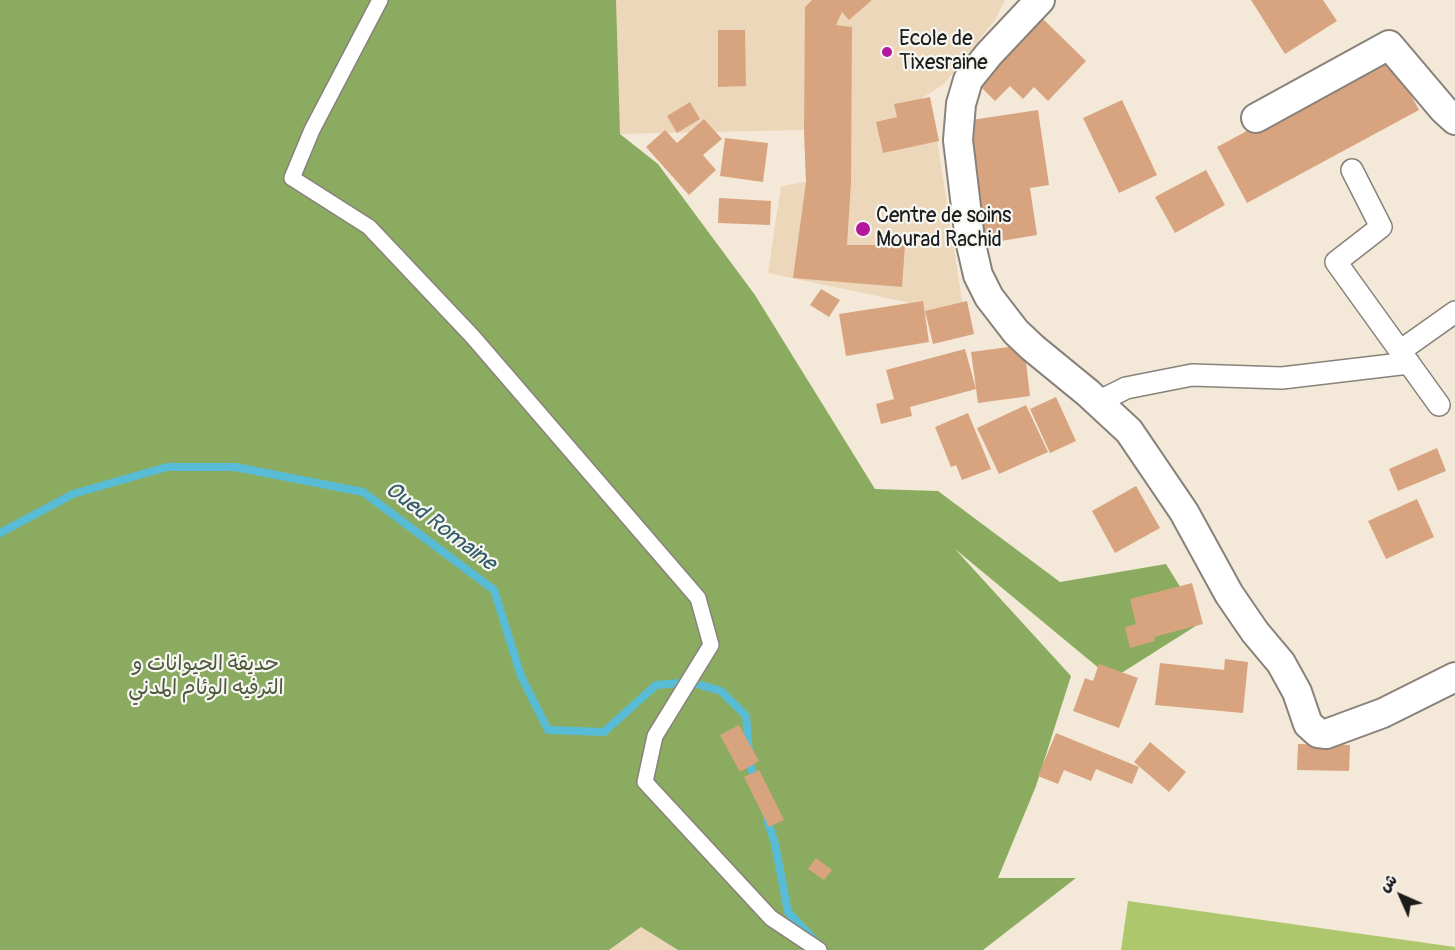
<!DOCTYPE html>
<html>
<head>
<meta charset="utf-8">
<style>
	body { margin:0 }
	#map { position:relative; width:1455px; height:950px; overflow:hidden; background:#f4e9d8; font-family:Pangolin,"Playpen Sans Arabic",sans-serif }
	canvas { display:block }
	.north { position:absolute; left:1371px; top:866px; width:60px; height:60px; -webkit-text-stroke:4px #f6f6f2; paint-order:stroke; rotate:315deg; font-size:16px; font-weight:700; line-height:24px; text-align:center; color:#1c1c1c }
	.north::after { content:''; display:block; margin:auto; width:21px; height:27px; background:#1c1c1c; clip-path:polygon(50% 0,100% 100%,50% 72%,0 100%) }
</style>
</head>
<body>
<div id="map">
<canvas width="1455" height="950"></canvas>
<div class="north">ش</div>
</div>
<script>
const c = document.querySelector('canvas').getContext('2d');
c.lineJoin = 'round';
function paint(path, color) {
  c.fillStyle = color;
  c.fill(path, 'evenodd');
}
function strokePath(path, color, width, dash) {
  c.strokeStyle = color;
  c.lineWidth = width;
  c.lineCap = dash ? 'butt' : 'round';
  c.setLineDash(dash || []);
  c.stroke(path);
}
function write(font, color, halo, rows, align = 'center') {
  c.font = font + ' Pangolin,"Playpen Sans Arabic",sans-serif';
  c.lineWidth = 4.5;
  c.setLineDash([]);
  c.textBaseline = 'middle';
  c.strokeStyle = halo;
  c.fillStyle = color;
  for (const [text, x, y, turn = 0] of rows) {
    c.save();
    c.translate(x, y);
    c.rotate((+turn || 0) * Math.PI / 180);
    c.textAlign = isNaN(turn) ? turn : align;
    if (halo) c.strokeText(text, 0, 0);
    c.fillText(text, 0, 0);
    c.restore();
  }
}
paint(new Path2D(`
	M505,0h500l-10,20 -51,64 -22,14 -1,11 11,-2 32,206 -45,5 1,-13 -152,-32 13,-87 25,-4 -2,-52 -184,4z
	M641,927l37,23h-69z`), '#edd7bb');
paint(new Path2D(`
	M1128,901l327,46v3h-334z`), '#afc76c');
paint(new Path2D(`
	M0,0h616l4,134 38,30 97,131 120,194 63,2 122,91 106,-18 36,58 -90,57 -157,-130 116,127 -35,110 -38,92h78l-93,72h-305l-37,-23 -32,23h-609z`), '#8bac60');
strokePath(new Path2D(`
	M0,533l73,-39 94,-27h68l128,25 131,98 27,86 27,54 56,2 52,-47 34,-3 31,9 25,25 4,49 6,18
	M767,819l8,25 13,68 28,30`), '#59bcd7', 8);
paint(new Path2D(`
	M812,0h60l-23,20 -7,-8 -6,13 16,2 -1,156 -4,62h58l-3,42 -109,-9 13,-96 -2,-52 1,-123z
	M1251,0h72l14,21 -52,33z
	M1042,18l44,43 -38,40 -14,-14 -11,12 -13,-13 -15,15 -17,-17z
	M718,30h27l1,56 -28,1z
	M1389,55l30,55 -172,93 -30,-56z
	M930,97l9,44 -56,12 -7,-31 21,-5 -3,-13z
	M1122,100l35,75 -38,18 -36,-75z
	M690,102l10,17 -23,14 -10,-17z
	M1038,110l11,75 -19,3 7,47 -54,9 -18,-123z
	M704,119l18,20 -19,16 13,15 -27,25 -43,-48 19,-17 12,13z
	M725,138l43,5 -5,39 -43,-6z
	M1206,170l19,35 -50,28 -20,-36z
	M719,198l52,3 -1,24 -52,-2z
	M821,289l19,11 -11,17 -19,-12z
	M923,301l6,41 -83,14 -7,-42z
	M967,301l7,33 -41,10 -8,-33z
	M1024,345l6,51 -52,7 -7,-51z
	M965,349l11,40 -66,18 2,9 -31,8 -5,-20 18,-5 -8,-29z
	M1056,397l20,44 -26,12 -20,-44z
	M1026,405l22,47 -49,22 -22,-46z
	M968,413l23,56 -29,11 -6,-15 -5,2 -16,-40z
	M1437,448l9,23 -48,20 -9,-22z
	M1136,486l24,42 -45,25 -23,-42z
	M1417,499l17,38 -48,22 -18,-38z
	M1192,583l11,41 -49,13 1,4 -25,7 -5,-21 11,-3 -6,-25z
	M1225,659l23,3 -5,51 -88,-8 5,-42 64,7z
	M1099,664l39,14 -19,50 -46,-17 12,-33 8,3z
	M739,725l20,36 -19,11 -20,-37z
	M1056,733l83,34 -7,17 -36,-15 -5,12 -27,-11 -6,14 -20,-8z
	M1150,742l36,30 -17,20 -35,-30z
	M1298,744l52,1 -1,26 -52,-1z
	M759,770l25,50 -15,7 -25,-50z
	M816,858l16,12 -8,10 -16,-11z`), '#d8a47f');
const service = new Path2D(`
	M380,0l-68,130 -20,48 77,49 104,110 225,261 13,47 -56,91 -10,46 126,136 48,32`);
const pedestrian = new Path2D(`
	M1352,170l29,57 -45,35 103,143
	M1400,351l55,-39
	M1098,402l28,-14 66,-13 90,3 127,-15`);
const minor = new Path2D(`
	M1040,0l-51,54 -21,26 -7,24 -3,36 12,100 8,35 11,22 27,35 17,16 55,45 41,38 55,81 45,82 26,38 26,31 16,29 11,32 10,9 8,1 57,-21 72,-36
	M1256,118l133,-73 55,65 11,10`);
strokePath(service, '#88827a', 18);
strokePath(pedestrian, '#88827a', 24);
strokePath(minor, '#88827a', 32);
strokePath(service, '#fff', 15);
strokePath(pedestrian, '#fff', 21);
strokePath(minor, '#fff', 28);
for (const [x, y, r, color] of [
	[887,52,6,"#b5179e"],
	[863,229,8,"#b5179e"]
]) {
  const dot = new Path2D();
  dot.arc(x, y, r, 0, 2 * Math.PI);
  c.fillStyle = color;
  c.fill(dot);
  strokePath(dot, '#f6f6f2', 2);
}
write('21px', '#1c1c1c', '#f6f6f2', [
	["Ecole de",899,40],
	["Tixesraine",899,64],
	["Centre de soins",876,217],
	["Mourad Rachid",876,241]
], 'left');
write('21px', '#4f5838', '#f6f6f2', [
	["حديقة الحيوانات و",206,665],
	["الترفيه الوئام المدني",206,689]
]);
write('italic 22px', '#345c67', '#f6f6f2', [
	["Oued Romaine",440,527,37]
]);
</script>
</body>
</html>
